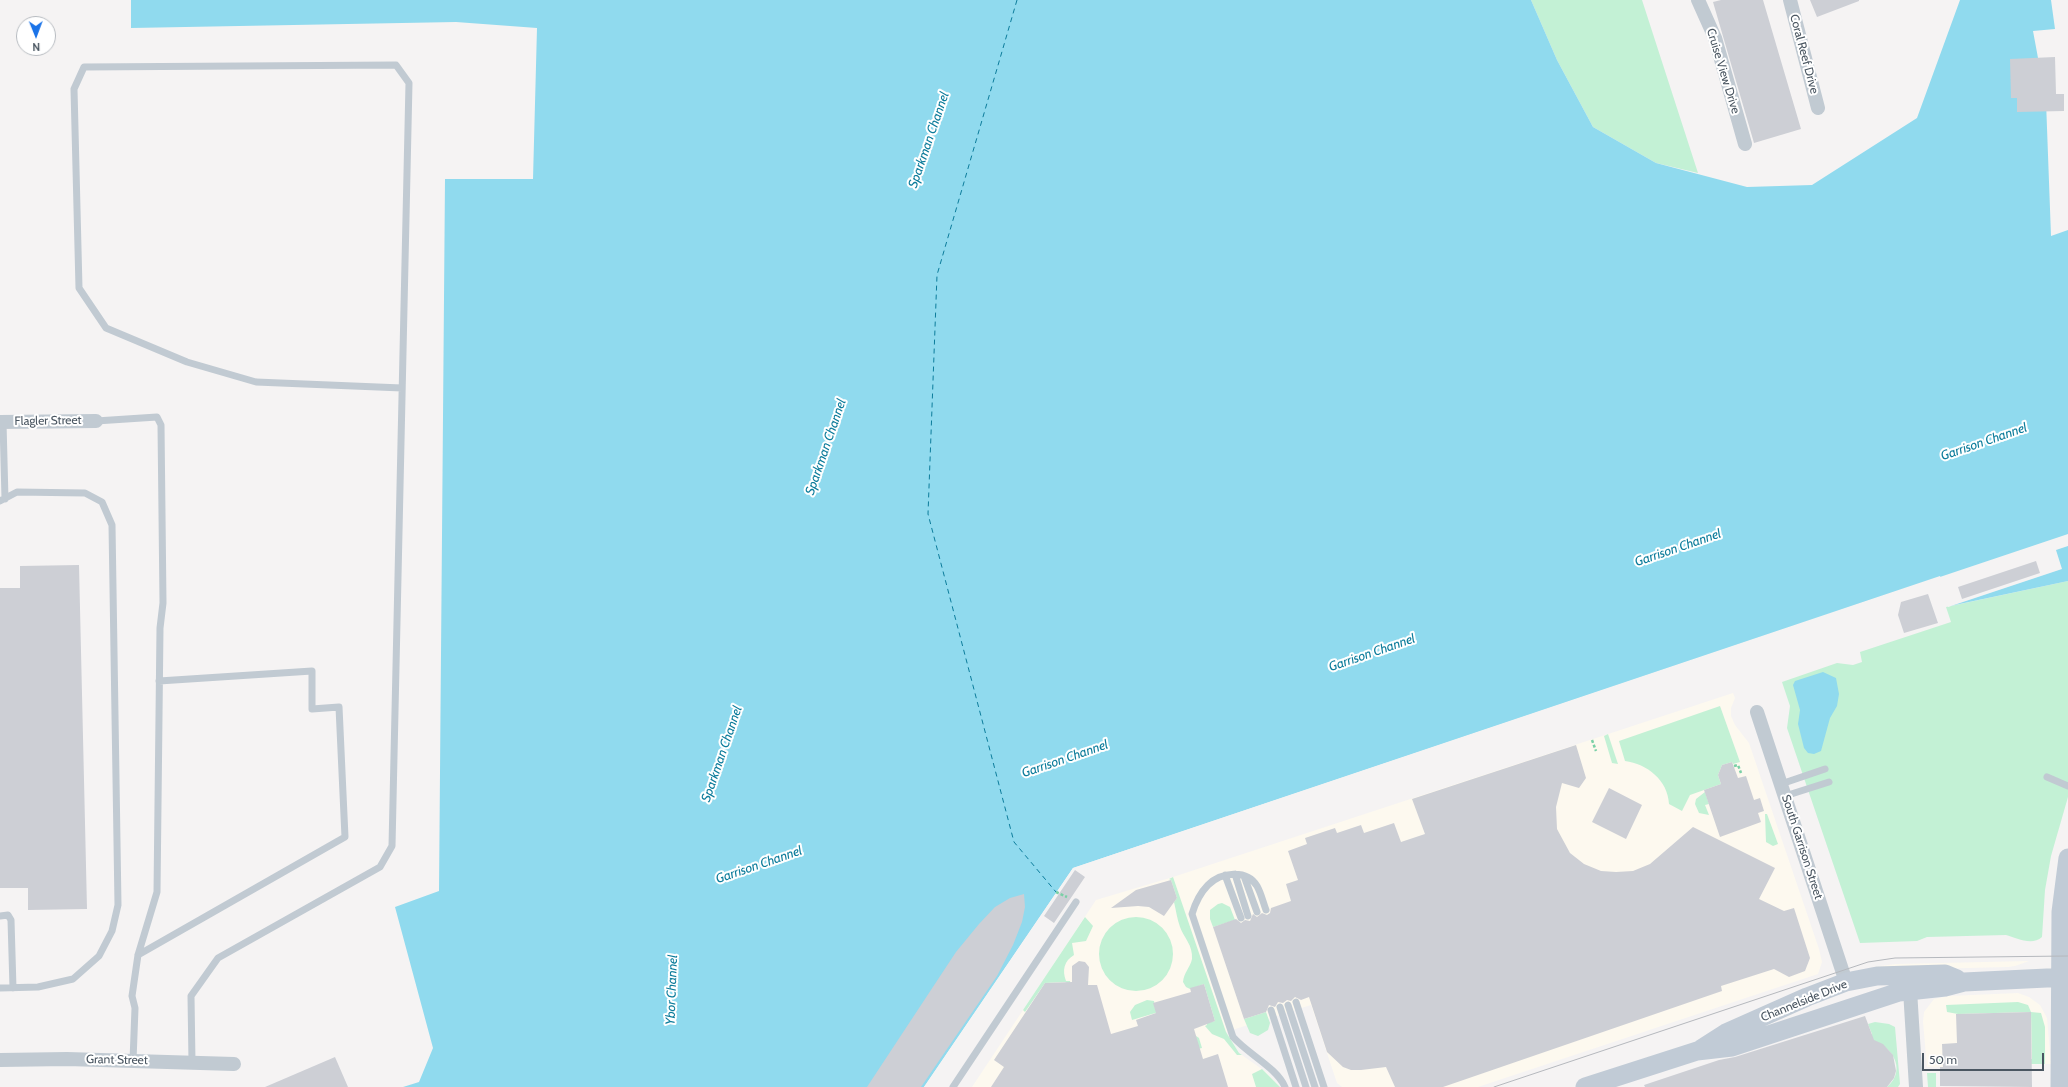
<!DOCTYPE html>
<html>
<head>
<meta charset="utf-8">
<style>
	body { margin:0 }
	#map { position:relative; width:2068px; height:1087px; overflow:hidden; background:#f5f3f3; font-family:Cabin,sans-serif }
	canvas { display:block }
	.north { position:absolute; left:16px; top:16px; width:40px; height:40px; box-sizing:border-box; background:#fff; border:1px solid #b7bbc0; border-radius:50%; rotate:179deg; font-size:11px; font-weight:700; line-height:16px; text-align:center; color:#4a5661 }
	.north::after { content:''; display:block; margin:auto; width:14px; height:18px; background:#1a73e8; clip-path:polygon(50% 0,100% 100%,50% 72%,0 100%) }
	.scale { position:absolute; left:1922px; top:1053px; width:122px; height:18px; box-sizing:border-box; border:2px solid #4a5661; border-top:0; padding-left:5px; font-size:12px; line-height:14px; white-space:nowrap; color:#4a5661; -webkit-text-stroke:3px #fff; paint-order:stroke }
</style>
</head>
<body>
<div id="map">
<canvas width="2068" height="1087"></canvas>
<div class="north">N</div>
<div class="scale">50 m</div>
</div>
<script>
const c = document.querySelector('canvas').getContext('2d');
c.lineJoin = 'round';
function paint(path, color) {
  c.fillStyle = color;
  c.fill(path, 'evenodd');
}
function strokePath(path, color, width, dash) {
  c.strokeStyle = color;
  c.lineWidth = width;
  c.lineCap = dash ? 'butt' : 'round';
  c.setLineDash(dash || []);
  c.stroke(path);
}
function write(font, color, halo, rows, align = 'center') {
  c.font = font + ' Cabin,sans-serif';
  c.lineWidth = 4;
  c.setLineDash([]);
  c.textBaseline = 'middle';
  c.strokeStyle = halo;
  c.fillStyle = color;
  for (const [text, x, y, turn = 0] of rows) {
    c.save();
    c.translate(x, y);
    c.rotate((+turn || 0) * Math.PI / 180);
    c.textAlign = isNaN(turn) ? turn : align;
    if (halo) c.strokeText(text, 0, 0);
    c.fillText(text, 0, 0);
    c.restore();
  }
}
paint(new Path2D(`
	M1733,693l2,5 -4,10v8l4,9 14,18 70,206 3,13 -4,12 -340,113h-136l-5,-4 -26,-78 -85,27 13,21 27,19 14,15h-308l124,-187 77,-23z
	M2029,961l-14,5 -7,1 -120,3 -16,-3 24,-3z
	M2018,993l11,4 11,8 7,13 4,46 -124,3 -4,-45 1,-10 10,-13 15,-3z`), '#fdf9ef');
paint(new Path2D(`
	M1531,0h111l56,173 -42,-10 -63,-36 -36,-67z
	M2068,581v216l-17,59 -6,34 -3,47c-10,9 -26,1 -36,-2l-79,2 -10,4 -57,2 -73,-215 3,-22 -8,-24 55,-19 16,2 9,-3 -2,-10 91,-30 -5,-15z
	M1720,706l20,56 -7,2 -1,-2 -10,3 -4,10 3,9 -31,11 -8,16 -13,-7c-1,-24 -22,-40 -44,-43l-6,-20z
	M1608,734l10,30 -6,-1 -8,-27z
	M1705,792l4,12 -4,1 4,10 -10,-2 -4,-9 1,-5z
	M1765,814h2l11,30 -5,2 -7,-4z
	M1173,877l53,155 13,21 3,2h-5l-13,-16 -12,-5 -7,-8 2,-1v-2l8,-2 -11,-37 -14,5 -4,-2 -3,-5c1,-10 7,-14 9,-23 1,-14 -8,-21 -12,-32 -3,-8 -4,-17 -6,-25l3,-4 -6,-18 -2,-1z
	M1222,903l8,4 5,13 -22,7 -3,-8v-9l8,-6z
	M1085,917l8,9 -7,15 -14,2 2,12c-10,6 -12,15 -8,26h4l1,4 -6,-3 -20,1 -20,29 -2,-2z
	M1099 954a37 37 0 1 1 74 0a37 37 0 1 1-74 0Z
	M1147,1000l7,1 1,7 7,-1 12,37 22,-7v-1l3,2 3,10 -13,3 -3,-10 -14,5 -10,-35 -30,9 -2,-8 5,-7z
	M2018,1002l10,3 3,7 10,1 4,14v37h-15v-2l-95,2v-5h8l1,2 88,-2 -1,-47 -73,2 -11,-2 -1,-7z
	M1266,1012l4,11 -2,7 -10,6 -8,-3 -6,-14z
	M1875,1022l14,2 6,3 5,57 -2,3h-11c21,-18 4,-44 -19,-47l4,-6 -4,-10z
	M1262,1069l18,18h-24l-4,-13z
	M1927,1073h9v14h-8z`), '#c3f1d5');
paint(new Path2D(`
	M131,0h1400l26,60 36,67 63,36 91,24 65,-2 105,-67 43,-118h91l4,29 -22,2 13,70 5,135 17,-6v351l-118,25 -10,-30 -867,292 -149,219h-521l16,-5 14,-34 -38,-141 44,-16 6,-712h88l4,-151 -81,-6 -325,6z
	M1823,672l13,6 3,16 -2,12 -7,12 -9,33 -7,3 -6,-1 -4,-5 -6,-24 2,-14 -7,-25 2,-4z`), '#90daee');
paint(new Path2D(`
	M2068,534v12l-12,4 6,19 -114,38 -9,-28 -865,291 -147,217h-3l149,-219z`), '#f5f3f3');
strokePath(new Path2D(`
	M1017,0l-80,275 -9,239 86,328 42,50`), '#0c7c9b', 1, [5, 4]);
paint(new Path2D(`
	M1721,0h42l38,129 -47,14 -41,-141z
	M1810,0h49v1l-42,16z
	M2055,57l1,37h8v17l-47,1v-14h-6l-1,-39z
	M2036,561l4,12 -78,26 -4,-12z
	M79,565l8,344 -59,1v-22h-28v-300h20v-22z
	M1928,594l10,29 -34,10 -6,-18 3,-13z
	M1576,745l10,33 -7,10 -17,-5 -6,24 1,22 13,24 14,11 17,7 15,1 17,-1 17,-7 43,-37 82,41 -16,31 25,12 10,-3 16,50 -5,13 -16,6 -15,-8 -53,17 1,5 -279,96h-48l-9,-20 -25,3h-10l-8,-3 -16,-15 -18,-55 -8,3 -6,-3 -4,4 -4,-1 -4,3 -5,-1 -3,5 -6,-2 -3,7 -22,7 -31,-92 23,-8 5,4 4,-3 5,1 3,-7 4,3 5,-4 5,2 3,-2 1,-5 20,-7 -5,-17 12,-4 -10,-29 19,-7 -2,-6 30,-10 2,5 24,-8 3,8 30,-10 7,19 24,-8 -13,-35z
	M1732,762l6,16 8,-2 8,24 6,-2 4,13 -6,2 3,9 -41,15 -16,-47 17,-6 -3,-9 4,-10z
	M1609,788l33,17 -16,34 -34,-17z
	M1075,870l10,7 -31,46 -10,-7z
	M1171,880l6,18 -13,18 -15,-9 -11,-1 -27,2 25,-18z
	M1024,894l1,13 -3,15 -9,23 -16,31 -76,111h-54l89,-135 23,-28 16,-17 15,-9z
	M1079,961l6,1 4,5 -1,18h9l14,49 27,-8 -2,-6 20,-7 -3,-10 38,-11 -1,-4 14,-4 11,37 -21,8 9,30 15,-5 10,33h-237l13,-20 -10,-7 51,-77 27,-1v-16z
	M2031,1012l1,75 -92,-1v-19h3l-1,-23 15,-1 -1,-29z
	M1865,1016l9,24 9,4 10,11 3,16 -2,7 -7,9h-242l-1,-2 75,-25 16,-3z
	M335,1057l13,30h-83z`), '#cdcfd5');
strokePath(new Path2D(`
	M1592,740l4,11
	M1734,766l4,-1 3,8
	M1056,892l11,5`), '#7ad0a6', 2.5, [3, 2]);
strokePath(new Path2D(`
	M96,421l61,-4 4,8 2,178 -3,25 -3,264 -19,63 -6,41 3,12 -2,53
	M3,422l2,77
	M0,501l17,-9 68,1 17,9 10,23 6,380 -6,26 -13,25 -26,23 -35,8 -38,1
	M2047,777l21,9
	M1781,784l44,-15
	M1785,796l44,-14
	M1235,874l13,42
	M1225,875l16,43
	M1244,876l13,36
	M1266,910c-3,-8 -5,-17 -9,-24 -10,-17 -36,-14 -49,-1 -7,7 -13,19 -16,29l41,123c15,17 44,31 52,50
	M0,916l8,-1 3,5 2,68
	M138,955l207,-118 -6,-130 -27,2v-38l-153,10
	M1296,1002l28,85
	M1288,1005l27,82
	M1280,1007l26,80
	M1271,1010l25,77
	M192,1062l-1,-66 27,-38 162,-91 12,-21 17,-763 -13,-18 -312,2 -10,22 5,199 27,40 81,34 69,20 146,6
	M953,1087l123,-185`), '#c1cad2', 7);
strokePath(new Path2D(`
	M1698,0l17,38 30,106
	M1790,0l28,108
	M0,422l96,-1
	M1757,712l89,270
	M1910,990l6,97
	M0,1060l67,-1 167,5`), '#c1cad2', 14);
strokePath(new Path2D(`
	M1701,1049l25,-16 81,-36 39,-15 31,-6 68,-2 12,5
	M1585,1087l112,-36 35,-4 167,-55 46,-5 19,-5 104,-5
	M2060,1087l1,-175 7,-54`), '#c1cbd6', 19);
strokePath(new Path2D(`
	M1494,1087l374,-125 27,-4 173,-2`), '#b5b8bd', 1);
write('12px', '#4a5661', '#fff', [
	["Coral Reef Drive",1804,54,75],
	["Cruise View Drive",1723,71,73],
	["Flagler Street",48,421,-1],
	["South Garrison Street",1802,847,72],
	["Channelside Drive",1804,1001,-22],
	["Grant Street",117,1060,1]
]);
write('italic 13px', '#0c7c9b', '#fff', [
	["Sparkman Channel",929,140,-71],
	["Garrison Channel",1984,442,-19],
	["Sparkman Channel",826,447,-71],
	["Garrison Channel",1678,548,-19],
	["Garrison Channel",1372,653,-19],
	["Sparkman Channel",722,754,-71],
	["Garrison Channel",1065,759,-19],
	["Garrison Channel",759,865,-19],
	["Ybor Channel",672,990,-88]
]);
</script>
</body>
</html>
